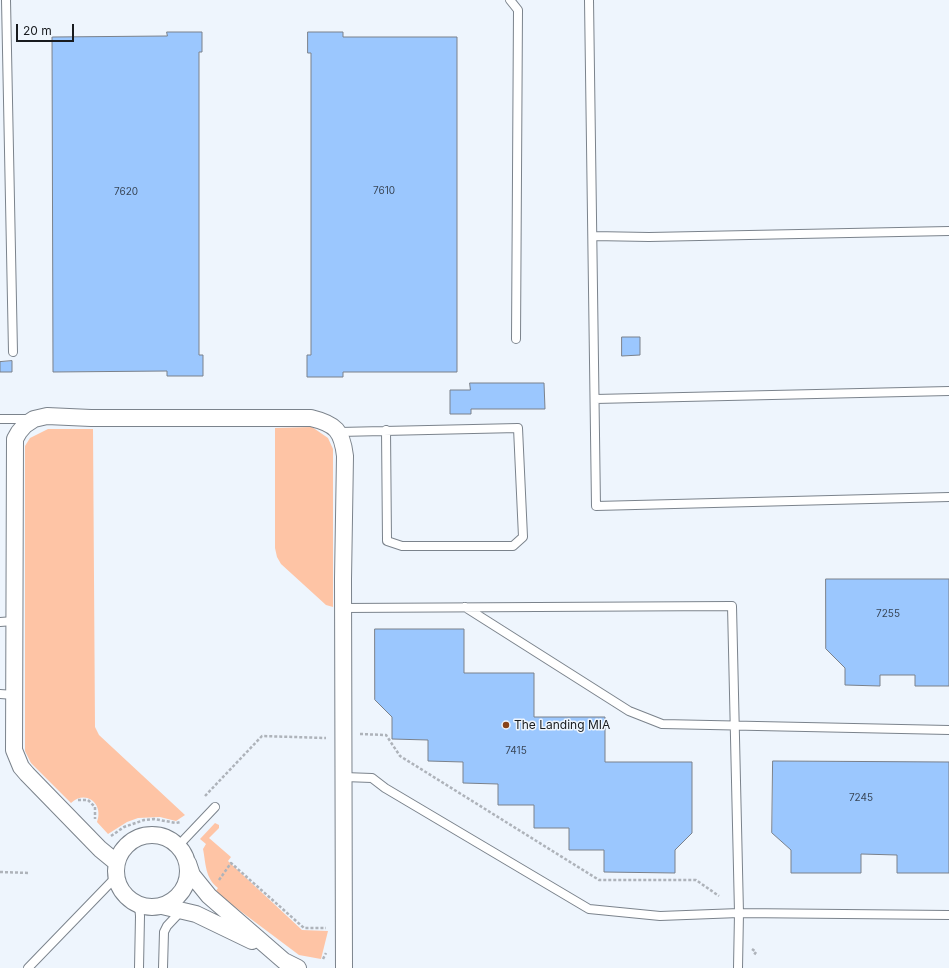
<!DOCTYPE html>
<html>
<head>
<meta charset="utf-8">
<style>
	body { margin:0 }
	#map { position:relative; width:949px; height:968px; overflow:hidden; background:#eef5fd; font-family:Inter,sans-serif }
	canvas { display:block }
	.scale { position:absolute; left:16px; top:24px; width:58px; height:18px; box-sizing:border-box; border:2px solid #181b1f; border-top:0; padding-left:5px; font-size:12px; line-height:14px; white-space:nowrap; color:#181b1f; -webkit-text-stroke:3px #eef5fd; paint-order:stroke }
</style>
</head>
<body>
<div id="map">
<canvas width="949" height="968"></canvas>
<div class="scale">20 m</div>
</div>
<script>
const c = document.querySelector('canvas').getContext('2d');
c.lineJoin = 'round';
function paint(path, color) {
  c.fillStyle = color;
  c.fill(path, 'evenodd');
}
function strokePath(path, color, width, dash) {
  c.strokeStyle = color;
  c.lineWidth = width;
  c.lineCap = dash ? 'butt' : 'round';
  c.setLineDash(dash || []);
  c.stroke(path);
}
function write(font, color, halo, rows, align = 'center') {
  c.font = font + ' Inter,sans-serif';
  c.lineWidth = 3;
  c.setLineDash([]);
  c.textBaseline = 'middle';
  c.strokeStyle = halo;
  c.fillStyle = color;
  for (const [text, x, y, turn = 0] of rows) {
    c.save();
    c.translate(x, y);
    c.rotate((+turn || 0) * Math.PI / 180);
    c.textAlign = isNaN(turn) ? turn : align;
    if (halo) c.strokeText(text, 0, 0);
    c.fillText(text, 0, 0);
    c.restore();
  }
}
paint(new Path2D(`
	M312,427l16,11 5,11v158l-7,-2 -45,-41 -4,-7 -2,-9v-120z
	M48,429h45l2,298 4,8 86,80 -9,6 -16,-4 -22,1 -11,4 -19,12 -11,-12c7,-18 -11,-33 -26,-19l-40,-40 -6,-12v-305l5,-8z
	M215,823l4,2v3l-10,10 22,19 -3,4 74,69 26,1 -7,28 -22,-4 -84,-63 3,-4c-13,-10 -12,-24 -15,-39l3,-5 -6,-5z`), '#fec4a5');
const building = new Path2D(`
	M167,32h35v20h-3v303h4v21h-36v-5l-114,1 -1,-335 115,-1z
	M308,32h35v5h114v335h-114v5h-36v-22h4v-302h-3z
	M622,337h18v18l-18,1z
	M12,361v11h-12v-10z
	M470,383h74l1,26h-74v5h-21v-24h20z
	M826,579h123v107h-34v-11h-35v11l-35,-1v-17l-19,-19z
	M375,629h89v44h70v44h71v45h87v71l-17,17v23l-71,-1v-22h-35v-22h-35v-23h-36v-21l-35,-1v-21l-35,-1v-21l-36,-1v-22l-17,-17z
	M773,761l176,1v111h-52v-18l-36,-1v19h-70v-23l-19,-17z`);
paint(building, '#9bc7fe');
strokePath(building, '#7a818b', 1);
const lane = new Path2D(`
	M6,0l7,352
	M510,0l8,10 -2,329
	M589,0l7,506 353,-9
	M593,236l56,1 300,-6
	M595,399l354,-8
	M0,419h29
	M339,432l179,-4 5,109 -10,9h-111l-15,-5 -1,-111
	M465,607l164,104 33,13 287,6
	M343,608l389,-2 7,307 -1,55
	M0,622l14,-1
	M0,694l14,1
	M344,777l28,1 13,10 204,121 71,7 79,-3 210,2
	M178,846l37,-39
	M28,968l88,-91
	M139,968l1,-52 -1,-11
	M163,968l1,-36 3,-6 15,-16`);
const street = new Path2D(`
	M116 871a36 36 0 1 1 72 0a36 36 0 1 1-72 0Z
	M117,863l-17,-14 -73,-75 -6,-7 -7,-17 1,-311 4,-7 6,-7 9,-6 13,-3 44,2h220c25,6 31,13 34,38l-2,123 1,389
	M188,863l4,12 17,21 75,65 14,7
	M162,906l34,8 56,27`);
strokePath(lane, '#7b838c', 10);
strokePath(street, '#7b838c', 18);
strokePath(new Path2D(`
	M360,734l26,1 14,21 199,124h97l23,16
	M205,796l57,-60 64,2
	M78,800h10l7,7v12
	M111,836l13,-9 20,-7 10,-1 22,4 5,-1
	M0,872l30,1
	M219,880l12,-17 73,65h22
	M752,949l4,3 -2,3
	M323,959l3,-6`), '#aeb3ba', 2.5, [3, 2]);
strokePath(lane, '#fff', 8);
strokePath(street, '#fff', 16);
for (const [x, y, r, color] of [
	[506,725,4,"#884319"]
]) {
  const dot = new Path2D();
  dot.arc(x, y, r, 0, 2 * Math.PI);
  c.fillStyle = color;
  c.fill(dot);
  strokePath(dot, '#eef5fd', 1.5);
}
write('10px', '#394657', null, [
	["7610",384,191],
	["7620",126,192],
	["7255",888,614],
	["7415",516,751],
	["7245",861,798]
]);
write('12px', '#181b1f', '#eef5fd', [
	["The Landing MIA",514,725]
], 'left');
</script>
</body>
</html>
